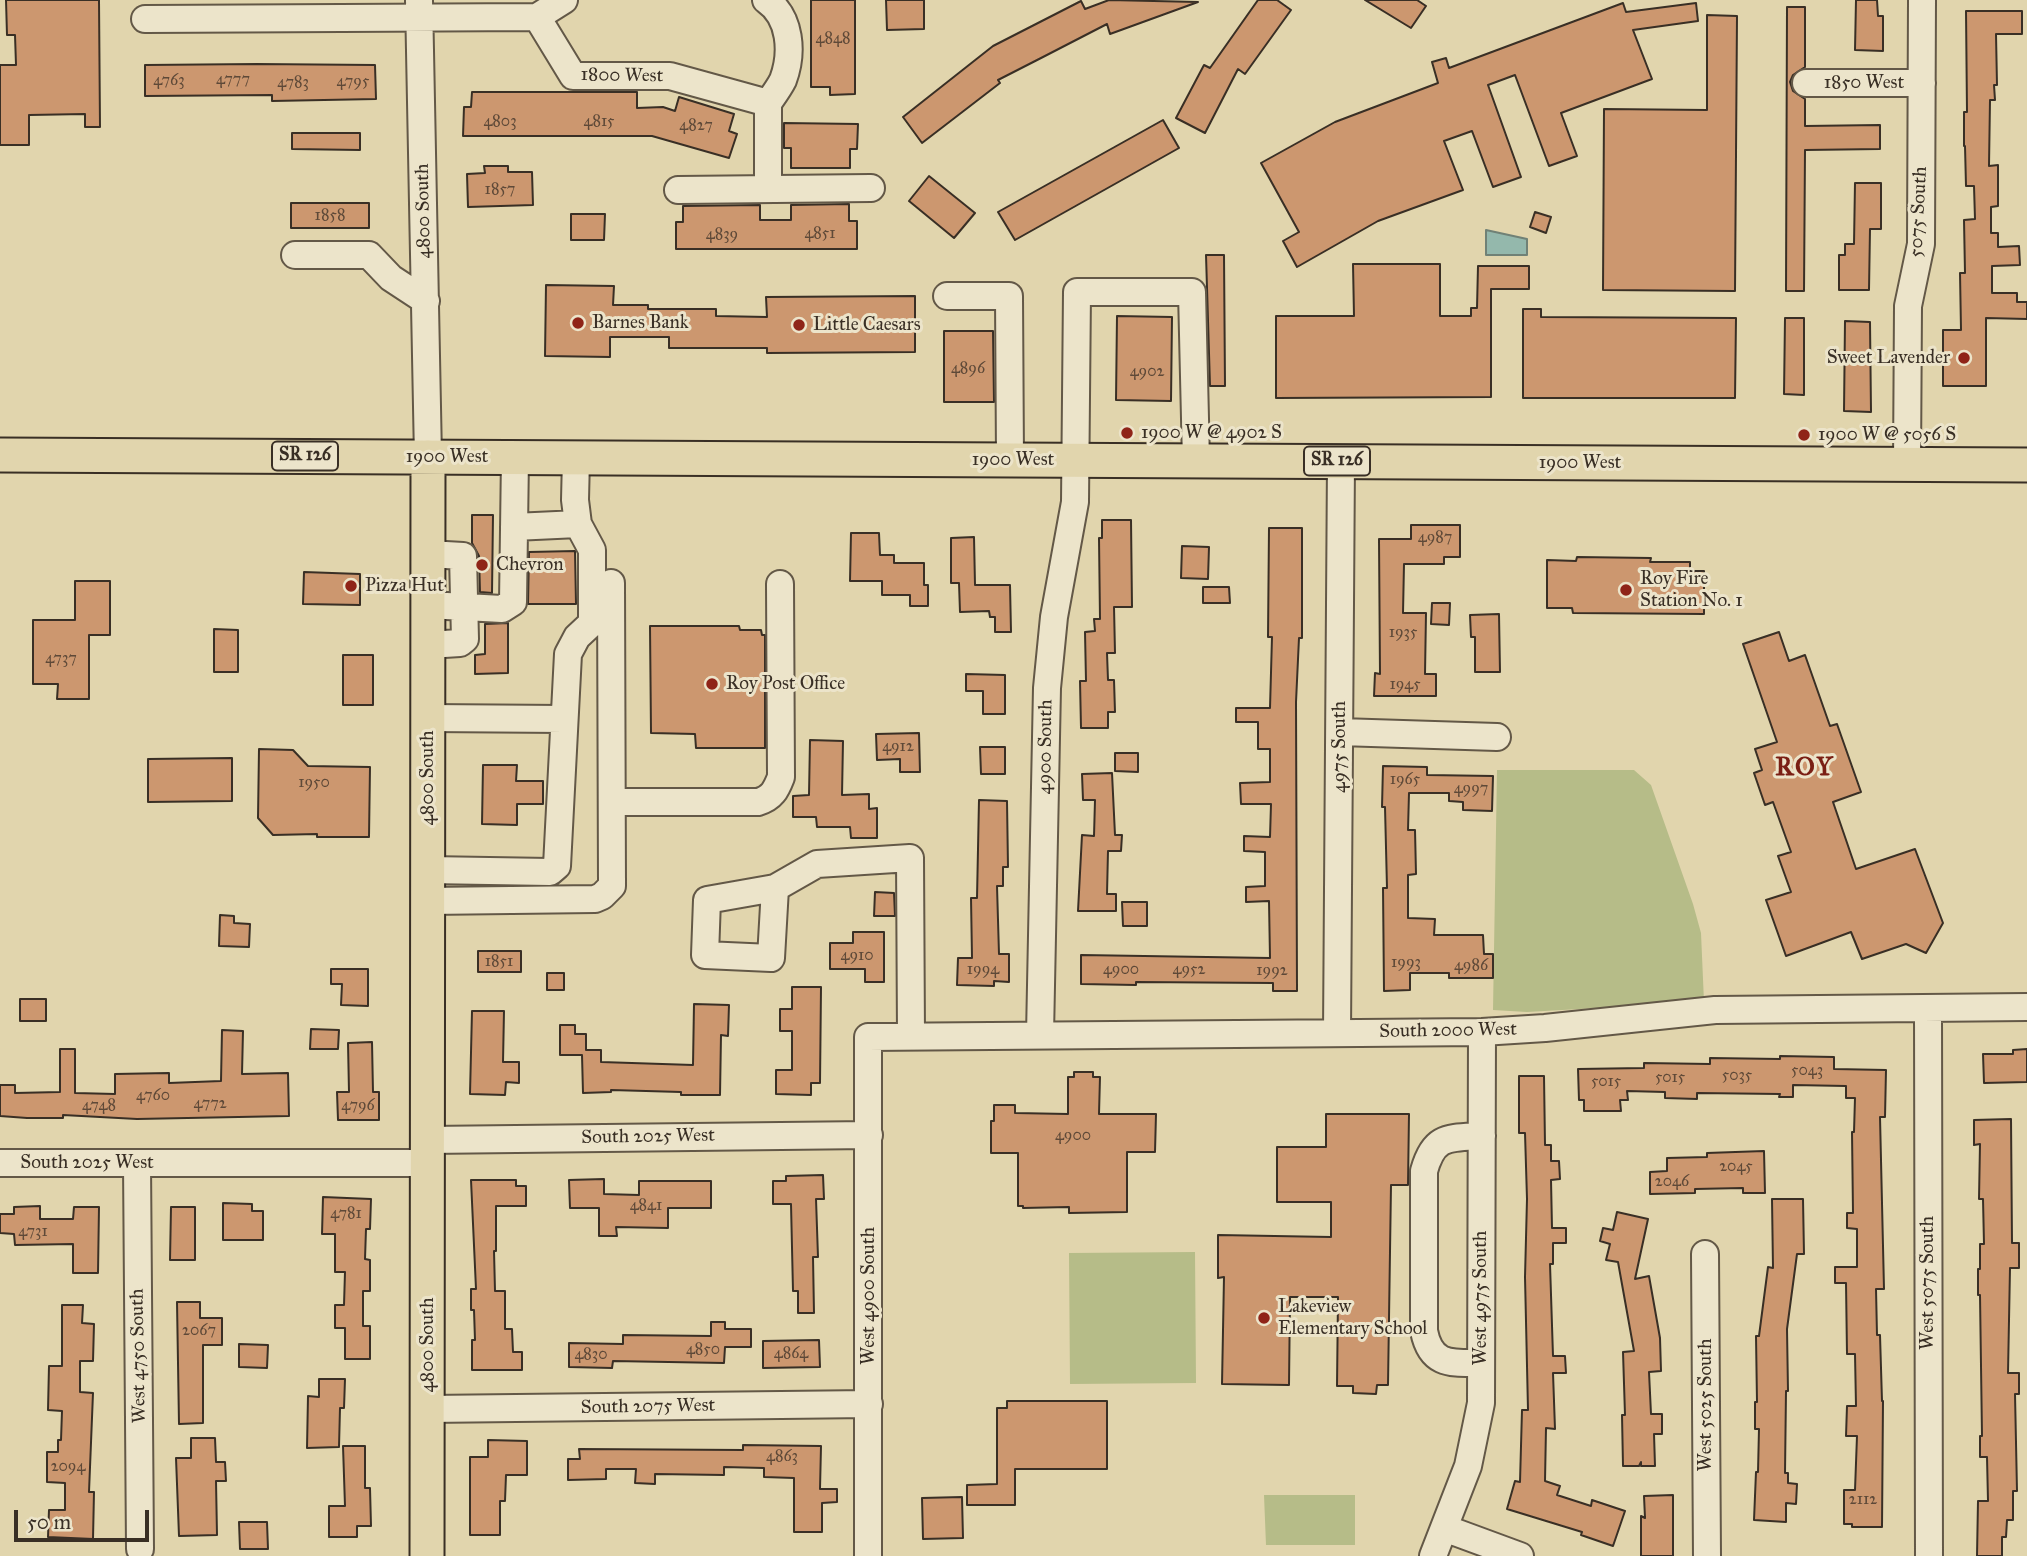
<!DOCTYPE html>
<html>
<head>
<meta charset="utf-8">
<style>
	body { margin:0 }
	#map { position:relative; width:2027px; height:1556px; overflow:hidden; background:#e1d5ad; font-family:"IM FELL Great Primer",serif }
	canvas { display:block }
	.scale { position:absolute; left:14px; top:1510px; width:135px; height:32px; box-sizing:border-box; border:4px solid #392f25; border-top:0; padding-left:9px; font-size:21px; line-height:24px; white-space:nowrap; color:#392f25; -webkit-text-stroke:5px #ece4ca; paint-order:stroke }
</style>
</head>
<body>
<div id="map">
<canvas width="2027" height="1556"></canvas>
<div class="scale">50 m</div>
</div>
<script>
const c = document.querySelector('canvas').getContext('2d');
c.lineJoin = 'round';
function paint(path, color) {
  c.fillStyle = color;
  c.fill(path, 'evenodd');
}
function strokePath(path, color, width, dash) {
  c.strokeStyle = color;
  c.lineWidth = width;
  c.lineCap = dash ? 'butt' : 'round';
  c.setLineDash(dash || []);
  c.stroke(path);
}
function write(font, color, halo, rows, align = 'center') {
  c.font = font + ' "IM FELL Great Primer",serif';
  c.lineWidth = 6;
  c.setLineDash([]);
  c.textBaseline = 'middle';
  c.strokeStyle = halo;
  c.fillStyle = color;
  for (const [text, x, y, turn = 0] of rows) {
    c.save();
    c.translate(x, y);
    c.rotate((+turn || 0) * Math.PI / 180);
    c.textAlign = isNaN(turn) ? turn : align;
    if (halo) c.strokeText(text, 0, 0);
    c.fillText(text, 0, 0);
    c.restore();
  }
}
paint(new Path2D(`
	M1497,770h137l17,15 42,119 8,29 3,69 -177,10 -34,-2z
	M1195,1252l1,131 -126,1 -1,-131z
	M1264,1495h91v50h-89z`), '#b6bc88');
const water = new Path2D(`
	M1486,230l41,9v16h-41z`);
paint(water, '#94b8ac');
strokePath(water, '#708176', 2);
const building = new Path2D(`
	M6,0h93l1,127h-15v-13l-56,1v30h-29v-80h16l-1,-30h-8z
	M811,0h44v94l-25,1v-8h-19z
	M886,0h38v29l-37,1z
	M1109,0l89,2 -88,32 -3,-10 -64,33 -45,23 2,3 -78,60 -19,-26 90,-71 88,-45 4,8z
	M1258,0h19l14,10 -46,64 -7,-5 -33,64 -29,-15 28,-53 6,3z
	M1365,0h52l9,6 -15,22z
	M1856,0h21l1,16h5v35l-28,-1z
	M1623,3l3,9 70,-9 2,18 -65,9 19,49 -91,34 16,43 -28,10 -34,-91 -27,10 33,92 -28,10 -21,-56 -28,10 19,49 -85,31 -81,46 -14,-26 16,-9 -38,-69 74,-41 103,-39 -6,-21 14,-4 3,10z
	M1787,7h18v60l-12,8 -3,7 3,9 12,8v27l75,-1v24l-75,1 -1,141h-18z
	M1966,11h56v23h-26l1,51h-3l1,15h-5l-1,66 9,-1v41l-7,1v26h7v14l21,-1 1,19 -28,1v27h25v9h10v17l-41,-1v68h-43v-56h18l-1,-57h5l-1,-53 11,-1 -1,-33h-8l-1,-40h-1v-34h3z
	M1707,15l30,1 -2,275 -132,-1 1,-181 103,1z
	M257,64l118,1 1,34 -104,2v-6l-127,1v-31z
	M472,92h165v16l26,-1 12,4 4,-14 55,17 -5,17 8,3 -8,24 -77,-22h-189l1,-29h7z
	M1163,120l16,28 -164,92 -17,-28z
	M784,123l74,1 -1,25h-7v19h-59v-20h-7z
	M292,133h68v17l-68,-1z
	M484,166h24v6h24l1,33 -65,2 -1,-33 18,-1z
	M929,176l46,37 -21,25 -45,-37z
	M1855,183h26v46h-11l-1,61h-30v-35h6v-11h9z
	M291,203h78v25h-78z
	M849,204v17h8v28h-181v-27h7v-16l77,-1v15h31v-15z
	M1535,212l16,5 -5,16 -16,-6z
	M571,214h34l-1,26h-33z
	M1206,255h18l1,131h-15z
	M1353,264h87v52h31v-8h6l1,-42h51v23h-38v108l-215,1v-82h78z
	M546,285l68,1 -1,19h35v4h68v7l51,1 -1,-20 149,-1v56l-148,1v-5h-98v-11h-59v20l-65,-1z
	M1523,309h18v8l195,1 -1,80h-212z
	M1117,316l55,1 -1,84 -55,-1z
	M1785,318h19v77l-20,-1z
	M1845,321l25,1 1,90 -27,-1z
	M944,331h49l1,71h-50z
	M472,515h21l-1,78 -12,-1 -1,-36 -7,-13z
	M1102,520h29l1,87h-18l1,46h-8l1,27h6l1,32h-7v16h-27l-1,-47h6l-1,-49 10,-1 -1,-12h6l-1,-81h3z
	M1411,525h49v32h-16v7h-40l-1,49h23l-1,61h11v22h-62l1,-23 5,1 -1,-135h32z
	M1269,528h33v110h-3l-3,64 1,289h-24v-8l-137,-1v3l-55,-1v-29l189,3 -1,-57 -23,1v-15l19,-1v-34l-21,-1v-15l26,1 1,-33h-30l-1,-21 30,-1v-33h-12v-27h-22v-14h34l2,-71h-4z
	M851,533h28l1,22h14v8h30v22h4v21h-18v-11h-28v-14h-32z
	M974,537l1,48h35l1,47h-16v-15h-5l-1,-6 -29,1 -1,-29h-8v-45z
	M1182,546l27,1 -1,32 -27,-1z
	M575,551l1,53h-48l1,-52z
	M1577,557l74,1 -1,4h40v9h14v43l-131,-1 -1,-5h-25v-48l29,1z
	M304,572l56,2v31l-57,-1z
	M75,581h35v54h-21v64h-32l1,-15h-25v-64h42z
	M1203,587h26l1,16h-27z
	M1432,603h18l-1,22 -18,-1z
	M1499,614l1,58h-25v-35h-4l-1,-22z
	M508,623v50l-33,1v-19l10,-1v-30z
	M650,626h89l1,4h21l1,5h3v113h-69l-1,-14 -44,-1z
	M214,629l24,1v42h-24z
	M1779,632l10,29 16,-6 25,71 7,-2 24,68 -28,10 23,67 59,-20 28,74 -17,30 -20,-9 -44,15 -11,-27 -65,24 -20,-56 25,-8 -13,-36 13,-4 -18,-50 -8,3 -11,-32 8,-3 -7,-21 22,-7 -34,-98z
	M343,655h30v50h-30z
	M966,674l39,1v39h-22v-23h-17z
	M919,733l1,39h-20v-13l-23,1 -1,-26z
	M810,740l33,1 -1,54 27,-1v15l8,-1v30h-26l-1,-11h-33l-1,-10h-23v-21l16,-1z
	M980,747h25v27h-24z
	M259,749l34,1 15,16 62,1 -1,70h-52v-3l-44,1 -15,-17z
	M1115,753h23v19l-23,-1z
	M232,758v43l-84,1v-43z
	M483,765h34l-1,16h27v23h-26v21l-35,-1z
	M1383,766l44,1v8l66,1 -1,35 -29,-1v-8l-14,-1v-8h-40l-1,37h7l1,44 -8,1v43l27,1 -1,16h49l1,19h9v24h-44v-5h-39v17l-26,1 -1,-103h4l-2,-81h-3z
	M1112,773l3,62h7l-1,16h-13l-1,43h9v17h-38l4,-76 12,1 1,-36h-12l-1,-26z
	M979,800l28,1 1,66h-5v19h-6l2,68h10v28l-15,-1v5l-37,-1 1,-27h14l-1,-60h6z
	M875,892l19,1 1,23h-21z
	M1122,902h25v24h-24z
	M220,915l14,1v7l16,1 -1,23 -30,-1z
	M853,932h31v50h-19v-13h-35v-26h23z
	M478,951h43v21h-43z
	M331,969h37v37l-27,-1 1,-21h-11z
	M547,973h17v17h-17z
	M792,987h29l-1,96h-9v12l-35,-1v-24h16v-39h-12v-22h12z
	M20,999h26v22h-26z
	M694,1004l35,1 -1,31 -7,-1 -1,60h-39v-3l-70,-2v2l-28,1 -1,-38h-22v-30h15v9h11v16h15v12l92,3z
	M472,1011h32l-1,51h16v21l-13,-1 -1,13 -35,-1z
	M311,1029l28,1 -1,19h-28z
	M222,1030l21,1 -1,43 46,-1 1,43 -152,3 -74,-4v3h-36l-27,-2v-31h15v8l45,-1v-43h15v44l40,1v-20l54,-1v10l52,-2z
	M372,1042l1,50h6v28h-41l-1,-28h12l-1,-49z
	M2027,1049v33l-43,1 -1,-29h30v-4z
	M1780,1056l54,1v12l52,1 -1,47h-5l4,172h-8l1,46h3l2,66h1l-1,126h-30v-3h-8v-34h11l2,-54h-11l1,-30h9l-1,-52h-8l-1,-71h-11v-16h22v-38l-10,-1v-15h6l-1,-81h2l1,-34h-9v-12l-53,-1v12h-14l1,-3 -83,-1v6l-32,-1v-6l-38,-1 1,9h-8l1,11h-37v-11h-5l-1,-31 66,-1v-5l66,1v-6l70,1z
	M1074,1072h19v5h7l-1,37h57l-1,38h-28v60l-58,1v-6l-46,1v-2h-5v-53h-27v-32h3v-16h21v8l53,1v-37h6z
	M1519,1076h25l1,69h6v16h8l1,18 -9,1 1,48h14v15h-13v21h-3l3,92h12l1,17h-13l2,56 -9,-1 -1,53 15,5 -3,9 34,11 1,-6 33,11 -12,35 -32,-11 1,-3 -75,-23 8,-28 5,1 2,-72h6l-3,-133 2,-78 -2,-66h-6z
	M1326,1114h83l-1,71h-17l-3,200h-11l-1,9 -23,-1v-7h-16l1,-89h-48l-1,88 -67,-1 2,-107 -6,1v-43l113,2v-35h-54v-55h49z
	M2011,1119l1,124h7v25h-9l-2,105h11v21h-4l2,97h-4v29h-6l-1,17h-4v19h-25l1,-55h10l-1,-44h-7v-21h2l-2,-141h-2v-26h2v-25h4l-1,-45h-4l1,-55 -6,1v-25z
	M1764,1151l1,42h-22v-5l-48,1v4l-45,1v-22l17,-1v-13l40,-1v-4z
	M823,1175l1,24h-8l2,58h-5l1,56h-16v-22h-5l-2,-87h-18v-23h13v-5z
	M604,1179v15l35,1v-14h72v27h-43v20l-52,-1 1,9h-18v-28h-29l-1,-28z
	M471,1180h45v6h10v20h-30v45h-2l1,40h10v38h7l1,23h9v18h-50v-30h3l-1,-30h-3v-21h5z
	M323,1197l48,2 -1,30h-4l-1,30 5,1v31h-7v35h7v33h-25v-31h-10v-23h9l1,-33h-10v-38h-13z
	M1772,1199h31l1,55h-7l-10,75 1,62h-2l-1,82h3v10l9,1 -1,20 -10,-1v19l-32,-2 2,-48h2l1,-43h-4v-27h2l-1,-66h3l9,-69 5,1z
	M223,1203l29,1v7h11v29h-40z
	M40,1206v13h33l1,-12h25l-1,66h-25v-29l-58,1 -1,-11 -14,-1v-19h14v-7z
	M171,1207h24v53h-25z
	M1617,1212l31,7 -13,60 14,-3 11,62 1,33 -12,1 2,42h11v20h-8l1,32h-14v-4l-2,4h-16l-1,-51h3l-2,-63 11,-1 -16,-89 -12,-2 4,-16 -10,-3 3,-13 10,2z
	M177,1302h23v16h22v27h-19v78l-24,1z
	M62,1305h21l-1,18 12,1 -1,37h-13v31l13,1 -4,99h5l-1,47 -45,-2 1,-27h16v-27l-18,-1v-30h11v-12h3l1,-29 -14,-1 1,-44h13z
	M711,1322h14v7h26v18h-26l-1,16 -111,-2 -1,7 -43,-1v-24l54,1v-9l88,1z
	M819,1340l1,27 -57,1v-27z
	M239,1344l29,1 -1,23 -28,-1z
	M319,1379h26l-1,29h-4l-1,39 -32,1 1,-52 11,1z
	M1007,1401h100v68h-92v36h-48v-20l30,-1v-76h10z
	M191,1438h24l1,24h9l1,19h-10l1,54 -38,1 -3,-78h15z
	M488,1440l39,1v34h-21l-1,26h-5v34h-30v-78h18z
	M743,1445l78,1 -1,43h17v13l-15,1v29h-28v-54l-30,-1v-9l-40,-1v8l-69,-1v10l-20,-1 1,-14h-30v10l-38,1v-21h12l-1,-10 164,1z
	M343,1446h22v42h5l1,38h-14v11h-28v-31h16z
	M1673,1495v61h-32v-40l4,2 -1,-22z
	M962,1497l1,41 -40,1 -1,-41z
	M239,1522h28l1,27h-28z`);
paint(building, '#cc976f');
strokePath(building, '#392f25', 2);
const minor = new Path2D(`
	M419,0l9,457
	M537,17l36,59h97l98,27c5,-7 11,-15 15,-23 10,-27 8,-63 -17,-80
	M537,17l27,-17
	M145,19l392,-2
	M1806,83h116
	M768,189v-86
	M678,190l193,-2
	M295,255h74l22,23 35,23
	M947,296h62l1,164
	M1907,464l1,-158 13,-62 1,-244
	M514,527l64,-3
	M428,554l35,2 2,83 -5,4 -32,2
	M428,605l74,4 11,-7 2,-145
	M428,718l136,1
	M1340,732l157,5
	M612,802h146c14,-4 18,-12 23,-25l-1,-193
	M428,870l122,2 7,-6 11,-212 9,-17 15,-14v-73l-14,-26 -3,-24 1,-42
	M775,888l-4,70 -66,-3 2,-55 68,-12 42,-24 93,-6 1,178
	M428,901l167,-2 7,-3 10,-10 -1,-303
	M1928,1009l1,547
	M1337,1033l4,-572
	M1040,1035l7,-347 7,-71 21,-115 2,-210h115l4,169
	M428,1140l441,-5
	M0,1163h427
	M137,1163l3,386
	M1705,1254l2,302
	M1481,1363c-30,0 -50,3 -57,-32v-160c10,-36 24,-33 58,-35
	M428,1409l441,-5
	M1444,1528l76,28
	M868,1556v-519l614,-5 63,-4 170,-18 312,-3
	M1433,1556l35,-90 13,-63 1,-371`);
const major = new Path2D(`
	M0,455l2027,10
	M427,1556l1,-1099`);
strokePath(minor, '#635847', 30);
strokePath(major, '#392f25', 37);
strokePath(minor, '#ece4ca', 26);
strokePath(major, '#e1d5ad', 33);
for (const [x, y, r, color] of [
	[578,323,7,"#8f2418"],
	[799,325,7,"#8f2418"],
	[1964,358,7,"#8f2418"],
	[1127,433,7,"#8f2418"],
	[1804,435,7,"#8f2418"],
	[482,565,7,"#8f2418"],
	[351,586,7,"#8f2418"],
	[1626,590,7,"#8f2418"],
	[712,684,7,"#8f2418"],
	[1264,1318,7,"#8f2418"]
]) {
  const dot = new Path2D();
  dot.arc(x, y, r, 0, 2 * Math.PI);
  c.fillStyle = color;
  c.fill(dot);
  strokePath(dot, '#ece4ca', 2.5);
}
write('16px', '#5e4938', null, [
	["4848",833,39],
	["4777",233,80],
	["4763",169,81],
	["4795",353,82],
	["4783",293,83],
	["4803",500,122],
	["4815",599,122],
	["4827",696,126],
	["1857",500,190],
	["1858",330,216],
	["4851",820,234],
	["4839",722,235],
	["4896",968,369],
	["4902",1147,372],
	["4987",1435,538],
	["1935",1403,633],
	["4737",61,659],
	["1945",1405,685],
	["4912",898,747],
	["1965",1405,780],
	["1950",314,783],
	["4997",1471,789],
	["4910",857,956],
	["1851",499,962],
	["1993",1406,963],
	["4986",1471,966],
	["1994",983,970],
	["4900",1121,970],
	["4952",1189,970],
	["1992",1272,971],
	["5043",1807,1071],
	["5035",1737,1076],
	["5015",1670,1078],
	["5015",1606,1082],
	["4760",153,1096],
	["4772",210,1104],
	["4748",99,1106],
	["4796",358,1106],
	["4900",1073,1136],
	["2045",1736,1167],
	["2046",1672,1182],
	["4841",646,1206],
	["4781",346,1214],
	["4731",33,1232],
	["2067",199,1331],
	["4850",703,1350],
	["4864",791,1354],
	["4830",591,1355],
	["4863",782,1457],
	["2094",68,1467],
	["2112",1863,1500]
]);
for (const [x, y, w] of [
	[305,456,66],
	[1337,461,66]
]) {
  const box = new Path2D();
  box.roundRect(x - w / 2, y - 14.5, w, 29, 5);
  c.fillStyle = '#ece4ca';
  c.fill(box);
  strokePath(box, '#392f25', 2);
}
write('bold 18px', '#392f25', null, [
	["SR 126",305,456],
	["SR 126",1337,461]
]);
write('19px', '#392f25', '#ece4ca', [
	["1800 West",622,76,1],
	["1850 West",1864,83],
	["4800 South",424,211,-91],
	["5075 South",1919,212,-87],
	["1900 West",447,457],
	["1900 West",1013,460],
	["1900 West",1580,463],
	["4900 South",1046,747,-89],
	["4975 South",1340,747,-90],
	["4800 South",428,778,-90],
	["South 2000 West",1448,1031,-1],
	["South 2025 West",648,1137,-1],
	["South 2025 West",87,1163],
	["West 5075 South",1928,1283,-90],
	["West 4900 South",869,1296,-90],
	["West 4975 South",1481,1298,-90],
	["4800 South",428,1345,-90],
	["West 4750 South",139,1356,-91],
	["West 5025 South",1706,1405,-90],
	["South 2075 West",648,1407,-1]
]);
write('19px', '#392f25', '#ece4ca', [
	["Barnes Bank",592,323],
	["Little Caesars",813,325],
	["Sweet Lavender",1950,358,"right"],
	["1900 W @ 4902 S",1141,433],
	["1900 W @ 5056 S",1818,435],
	["Chevron",496,565],
	["Roy Fire",1640,579],
	["Station No. 1",1640,601],
	["Pizza Hut",365,586],
	["Roy Post Office",726,684],
	["Lakeview",1278,1307],
	["Elementary School",1278,1329]
], 'left');
c.letterSpacing = '2px';
write('bold 26px', '#7a1f14', '#ece4ca', [
	["ROY",1805,769]
]);
c.letterSpacing = '0px';
</script>
</body>
</html>
